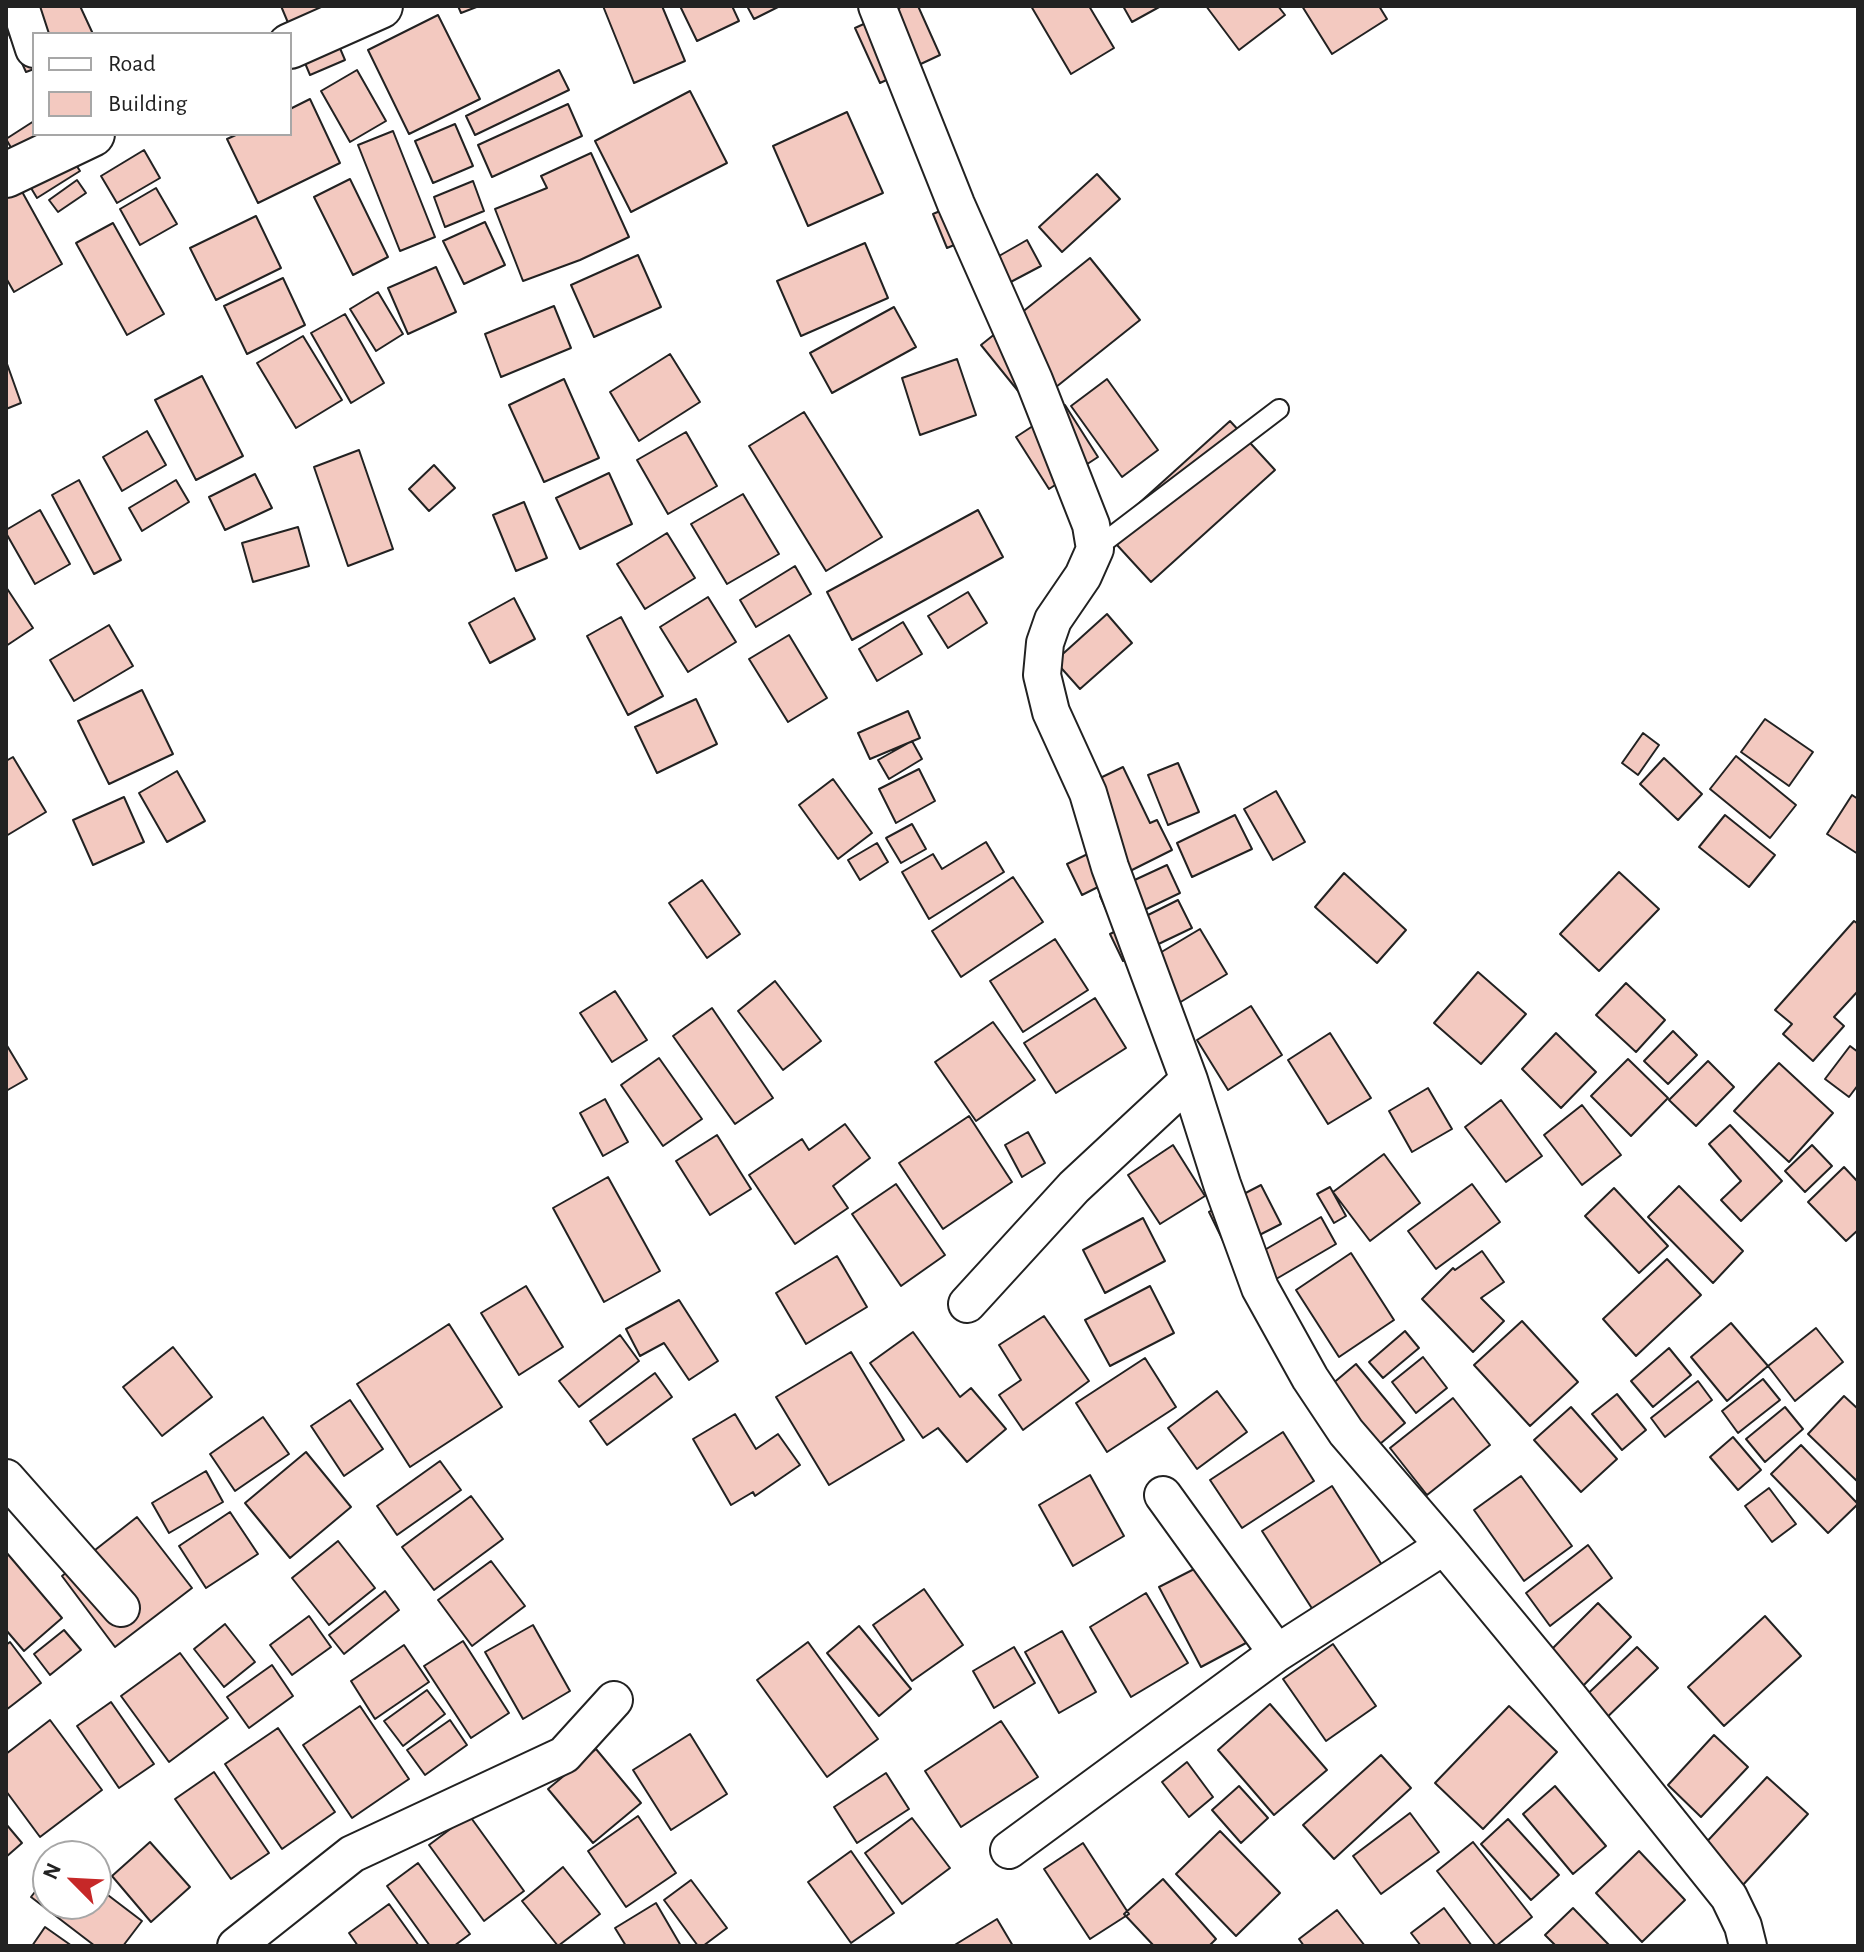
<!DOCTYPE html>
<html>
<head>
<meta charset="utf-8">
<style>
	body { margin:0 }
	#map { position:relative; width:1864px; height:1952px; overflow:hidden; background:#fff; font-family:"Alegreya Sans",sans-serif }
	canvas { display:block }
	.frame { position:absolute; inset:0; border:8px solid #222; pointer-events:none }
	.legend { position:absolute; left:32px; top:32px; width:260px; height:104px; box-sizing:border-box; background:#fff; border:2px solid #a7a7a7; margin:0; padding:10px 14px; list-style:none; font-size:24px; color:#222 }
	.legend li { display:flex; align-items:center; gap:16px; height:40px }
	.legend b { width:40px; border:2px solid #a7a7a7 }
	.north { position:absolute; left:32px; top:1840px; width:80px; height:80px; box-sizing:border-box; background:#fff; border:2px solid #a7a7a7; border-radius:50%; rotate:294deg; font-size:22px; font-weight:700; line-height:32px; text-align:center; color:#222 }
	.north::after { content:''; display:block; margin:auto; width:28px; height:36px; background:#c62828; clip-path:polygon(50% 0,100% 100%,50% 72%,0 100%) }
</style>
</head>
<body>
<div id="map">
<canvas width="1864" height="1952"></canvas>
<div class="frame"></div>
<ul class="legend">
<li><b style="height:10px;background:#fff"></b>Road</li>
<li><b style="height:22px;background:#f3c9c0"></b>Building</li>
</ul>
<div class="north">N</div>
</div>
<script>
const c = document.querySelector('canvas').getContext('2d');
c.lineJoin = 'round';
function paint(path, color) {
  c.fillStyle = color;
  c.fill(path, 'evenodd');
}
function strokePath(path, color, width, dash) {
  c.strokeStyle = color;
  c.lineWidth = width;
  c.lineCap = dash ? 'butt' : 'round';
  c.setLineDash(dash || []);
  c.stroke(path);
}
const building = new Path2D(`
	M6,6h74l13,28h-59v35l-8,3 -20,-44z
	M281,6h41l23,54 -35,15z
	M458,6h21l-18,7z
	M603,6h59l23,55 -51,22z
	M680,6h52l7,15 -42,20z
	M747,6h33l-26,13z
	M903,6h15l22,49 -60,28 -25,-55z
	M1031,6h58l25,42 -43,26z
	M1123,6h38l-29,16z
	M1206,6h72l7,9 -46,35z
	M1302,6h77l8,13 -55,35z
	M438,15l42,84 -71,35 -41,-84z
	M357,70l29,51 -36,21 -29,-51z
	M559,70l10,20 -94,45 -9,-19z
	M690,91l37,72 -96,49 -36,-71z
	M310,99l30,64 -82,40 -31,-64 11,-5h52v-25z
	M568,104l14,32 -90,41 -14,-32z
	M847,112l36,81 -75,33 -35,-80z
	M34,121v13h33l-47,29 -14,-24z
	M455,124l18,42 -40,17 -18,-42z
	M393,131l42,106 -35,14 -42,-106z
	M64,146l16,25 -43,27 -15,-25z
	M144,150l16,28 -43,25 -16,-27z
	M591,153l38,84 -49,23 -57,21 -28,-72 52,-21 -6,-12z
	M1097,174l23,25 -58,53 -23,-25z
	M350,179l38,78 -35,18 -39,-78z
	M77,180l9,13 -28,19 -9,-12z
	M473,181l11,30 -39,16 -11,-30z
	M20,188l42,76 -48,28 -8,-14v-83z
	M156,188l21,36 -37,21 -20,-36z
	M963,201l15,34 -31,13 -14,-34z
	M256,216l25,52 -65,32 -26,-52z
	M485,222l20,43 -41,19 -21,-43z
	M113,223l51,91 -37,21 -51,-92z
	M1027,240l14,26 -36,19 -13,-25z
	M865,243l23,55 -87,38 -24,-55z
	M638,255l23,52 -67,30 -23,-52z
	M1090,258l50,62 -109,87 -50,-62z
	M436,267l20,45 -48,22 -20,-46z
	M283,278l22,47 -58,29 -23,-48z
	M378,292l25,42 -27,17 -26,-42z
	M554,306l17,42 -70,29 -16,-43z
	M894,307l22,40 -84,46 -22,-40z
	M345,314l39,69 -33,20 -40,-70z
	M303,336l39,64 -46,28 -39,-65z
	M670,354l30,48 -61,39 -29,-49z
	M957,359l19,56 -56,20 -18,-57z
	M6,361l15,42 -15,6z
	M202,376l41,80 -47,24 -41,-80z
	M564,379l35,79 -55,24 -35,-77z
	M1107,379l51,71 -36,27 -51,-71z
	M1065,405l33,52 -49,32 -33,-52z
	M804,412l78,125 -56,34 -77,-125z
	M1230,421l45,49 -124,112 -45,-49z
	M147,431l19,34 -44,26 -19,-34z
	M686,432l31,54 -49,28 -31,-54z
	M359,450l34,99 -45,17 -34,-99z
	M434,465l21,23 -26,23 -20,-22z
	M609,473l23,51 -52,25 -24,-51z
	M255,474l17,34 -47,22 -16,-33z
	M79,480l42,80 -27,14 -42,-79z
	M176,480l13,22 -47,29 -13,-23z
	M743,494l36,60 -52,30 -36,-60z
	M524,502l23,56 -31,13 -23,-56z
	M40,510l30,54 -35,20 -29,-51v-3z
	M978,510l25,47 -151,83 -25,-48z
	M298,527l11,39 -56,16 -11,-39z
	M667,533l28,45 -50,31 -28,-45z
	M795,566l16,28 -55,33 -16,-27z
	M6,587l27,41 -27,18z
	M968,592l19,31 -39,25 -20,-32z
	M708,597l28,45 -48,30 -28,-45z
	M514,598l21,41 -45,24 -21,-40z
	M1107,614l25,29 -52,46 -25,-28z
	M621,617l42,79 -35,19 -41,-79z
	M903,622l19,32 -45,27 -18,-32z
	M109,625l24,41 -59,35 -24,-41z
	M789,635l38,63 -39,24 -39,-63z
	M142,690l31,64 -64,30 -31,-63z
	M696,699l21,45 -60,29 -22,-46z
	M908,711l12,27 -50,21 -12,-26z
	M1765,719l48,33 -24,34 -48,-34z
	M1643,733l16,12 -21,30 -16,-12z
	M912,741l10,18 -33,20 -11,-19z
	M1736,756l60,49 -26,33 -60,-49z
	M13,757l33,55 -40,24v-75z
	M1664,758l38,36 -24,26 -38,-36z
	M1178,763l21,49 -31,13 -20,-50z
	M1123,767l27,56 7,-3 15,30 -90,45 -15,-31 31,-15 -27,-57z
	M919,769l16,32 -39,22 -17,-34z
	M177,771l28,50 -38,21 -28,-49z
	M833,779l39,54 -34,26 -39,-54z
	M1276,791l29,51 -32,18 -29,-51z
	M1852,795l6,4v55l-31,-20z
	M124,797l20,45 -51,23 -20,-45z
	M1235,815l17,34 -60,28 -15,-34z
	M1725,815l50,40 -26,32 -50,-40z
	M912,824l14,25 -25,14 -15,-25z
	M986,842l18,30 -75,47 -27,-47 31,-18 9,15z
	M877,843l11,19 -28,18 -12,-20z
	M1167,865l13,28 -67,32 -13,-29z
	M1619,872l40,37 -60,62 -39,-37z
	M1344,873l62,57 -29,33 -62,-56z
	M1013,877l30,45 -82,55 -29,-46z
	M702,880l38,54 -33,24 -38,-55z
	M1178,900l14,28 -69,33 -13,-27z
	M1854,921l4,3v67l-24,26 10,9 -31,35 -30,-27 9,-10 -17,-14z
	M1200,929l27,45 -63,38 -26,-46z
	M1055,939l33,51 -65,42 -33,-51z
	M1478,972l48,42 -45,50 -47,-41z
	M775,981l46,60 -38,29 -45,-59z
	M1626,983l39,37 -29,32 -40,-37z
	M615,991l32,49 -35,22 -32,-49z
	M1095,998l31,50 -70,45 -32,-50z
	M1251,1006l31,49 -54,35 -31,-50z
	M712,1008l61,90 -38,26 -62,-88z
	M993,1022l42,58 -59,41 -41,-59z
	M1673,1031l24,24 -29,29 -24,-23z
	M1330,1033l41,65 -43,26 -40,-64z
	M1556,1033l40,39 -35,36 -39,-39z
	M6,1044l21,35 -21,12z
	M1850,1046l8,6v33l-9,12 -24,-18z
	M659,1058l43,61 -39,27 -42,-61z
	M1628,1059l40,39 -37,38 -40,-40z
	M1708,1061l26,26 -38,39 -27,-26z
	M1779,1063l54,50 -44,49 -55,-51z
	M1428,1088l24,41 -40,23 -23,-41z
	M605,1099l23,43 -25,14 -23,-43z
	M1501,1100l41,56 -36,26 -41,-55z
	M1582,1105l39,50 -39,30 -38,-50z
	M969,1116l43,66 -69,47 -44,-66z
	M845,1124l25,34 -37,28 15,22 -53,36 -46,-69 53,-36 7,11z
	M1730,1125l52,56 -41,40 -20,-21 20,-19 -32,-37z
	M1028,1132l17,31 -23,14 -17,-32z
	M717,1135l34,54 -41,26 -34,-54z
	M1173,1145l32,51 -45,28 -32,-49z
	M1812,1145l20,21 -27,26 -20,-21z
	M1384,1154l36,49 -50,38 -37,-49z
	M1844,1167l14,15v48l-12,11 -38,-39z
	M608,1177l52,94 -56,31 -51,-94z
	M896,1184l49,71 -44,31 -49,-72z
	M1472,1184l28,38 -64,47 -28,-38z
	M1261,1185l20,39 -53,27 -19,-39z
	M1679,1186l64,65 -30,32 -65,-66z
	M1330,1187l16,29 -12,7 -17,-29z
	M1614,1188l54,58 -29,27 -54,-57z
	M1321,1217l15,27 -77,45 -15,-27z
	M1143,1218l22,43 -60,32 -22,-43z
	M1482,1251l22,31 -23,16 23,23 -31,31 -51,-53 31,-31 2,2z
	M1351,1253l43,67 -55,37 -43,-67z
	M837,1256l30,51 -61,37 -30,-51z
	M1667,1259l34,36 -65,61 -33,-37z
	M526,1286l37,61 -44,28 -38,-62z
	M1150,1286l24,47 -64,33 -25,-46z
	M679,1300l39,61 -29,19 -25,-37 -24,13 -14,-27z
	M1044,1316l45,65 -66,49 -24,-35 22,-15 -22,-35z
	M1522,1321l56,61 -48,44 -56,-61z
	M1731,1323l37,43 -41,35 -36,-44z
	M449,1324l53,83 -92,60 -53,-83z
	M1816,1328l27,34 -48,39 -27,-35z
	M1405,1331l14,17 -36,30 -14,-16z
	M913,1332l47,65 11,-9 35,41 -39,33 -29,-34 -15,10 -53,-75z
	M620,1335l19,26 -60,46 -20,-26z
	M173,1347l39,50 -50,39 -39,-49z
	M1669,1348l22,27 -38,32 -22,-26z
	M851,1352l53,88 -75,45 -53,-88z
	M1423,1357l24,31 -31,25 -24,-31z
	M1145,1358l31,49 -69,45 -31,-49z
	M1356,1364l49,59 -37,31 -49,-59z
	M655,1373l17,24 -65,48 -17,-24z
	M1763,1379l17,21 -42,33 -16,-22z
	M1698,1381l14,19 -47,37 -14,-19z
	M1217,1391l30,41 -50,37 -29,-41z
	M1617,1394l29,36 -24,20 -30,-36z
	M1844,1396l14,13v73l-50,-48z
	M1453,1398l37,47 -63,50 -37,-47z
	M350,1400l33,49 -39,27 -33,-50z
	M1571,1407l46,52 -36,33 -47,-52z
	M1785,1407l18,22 -38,33 -19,-23z
	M735,1414l21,35 22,-15 22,31 -45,31 -2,-4 -22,13 -38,-66z
	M263,1417l26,37 -54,37 -25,-37z
	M1283,1432l31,49 -72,47 -32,-48z
	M1733,1437l28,33 -23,20 -28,-33z
	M1801,1445l57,59 -30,29 -57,-59z
	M306,1452l45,55 -61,51 -45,-55z
	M440,1461l21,29 -64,45 -20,-29z
	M206,1471l17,31 -54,31 -17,-30z
	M1090,1475l34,61 -51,30 -34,-61z
	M1521,1476l51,70 -48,35 -50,-71z
	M1332,1486l50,79 -69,45 -51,-79z
	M1769,1488l27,36 -24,18 -27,-36z
	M471,1496l32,43 -69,51 -32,-43z
	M230,1512l28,42 -52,34 -27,-42z
	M137,1517l55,71 -77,59 -53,-71z
	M338,1541l37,47 -46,37 -37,-47z
	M1588,1545l24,33 -62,48 -24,-33z
	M6,1552l56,66 -38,33 -18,-21z
	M491,1561l34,45 -53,40 -34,-46z
	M1204,1564l42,79 -45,24 -42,-80z
	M924,1589l39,56 -51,36 -39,-56z
	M385,1591l14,19 -55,44 -15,-19z
	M1146,1593l42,70 -57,34 -41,-70z
	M1598,1603l33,34 -53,54 -34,-34z
	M309,1616l22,31 -39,28 -22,-30z
	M1765,1616l36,40 -77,70 -36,-39z
	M225,1624l30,38 -31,25 -30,-38z
	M533,1625l37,66 -47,28 -38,-67z
	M859,1626l52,63 -32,27 -52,-63z
	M64,1630l17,20 -31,25 -16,-21z
	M1062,1631l34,61 -37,21 -34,-61z
	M463,1641l46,72 -38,25 -47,-72z
	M10,1642l31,41 -35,27v-65z
	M808,1642l70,97 -51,38 -70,-97z
	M1333,1644l43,62 -50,35 -43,-62z
	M404,1645l25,37 -54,37 -24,-38z
	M1014,1647l21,36 -41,25 -21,-37z
	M1637,1647l21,21 -61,59 -21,-22z
	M180,1653l48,65 -59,44 -48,-66z
	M272,1665l21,31 -44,32 -22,-31z
	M427,1690l18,24 -42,32 -19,-25z
	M111,1702l43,62 -35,24 -42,-62z
	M1270,1704l57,66 -53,45 -56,-65z
	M360,1706l49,73 -57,39 -49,-73z
	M1509,1706l48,46 -74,77 -48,-46z
	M50,1720l52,70 -62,47 -34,-46v-37z
	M450,1720l17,25 -42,30 -18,-25z
	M1001,1721l37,56 -77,50 -36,-56z
	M278,1728l57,84 -53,37 -57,-85z
	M690,1734l37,60 -56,36 -38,-60z
	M1714,1735l34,32 -47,50 -33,-32z
	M596,1749l45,54 -48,40 -45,-54z
	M1381,1755l30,33 -77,71 -31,-34z
	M1187,1762l26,35 -24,20 -27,-35z
	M214,1772l55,81 -38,26 -56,-80z
	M886,1773l23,36 -52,34 -23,-36z
	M1767,1777l41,37 -66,72 -41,-38z
	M1239,1786l29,32 -27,25 -29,-33z
	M1555,1786l51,60 -33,28 -50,-60z
	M1410,1813l29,39 -58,42 -28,-38z
	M469,1815l55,76 -40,30 -55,-76z
	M638,1816l38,57 -50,34 -38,-56z
	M912,1818l38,50 -48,36 -37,-51z
	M1508,1819l51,56 -28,25 -50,-56z
	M6,1824l16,19 -16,14z
	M1220,1831l60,62 -44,43 -60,-62z
	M150,1842l40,45 -39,35 -39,-46z
	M1473,1842l59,75 -36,29 -59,-75z
	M1083,1843l46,71 -39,25 -46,-70z
	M851,1851l43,62 -43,30 -43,-61z
	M1639,1851l46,49 -43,42 -46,-49z
	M418,1863l52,71 -16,12h-24l-43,-60z
	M563,1867l37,47 -42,32 -36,-45z
	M48,1875v29h48v-18l46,35 -19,25h-28l-64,-49z
	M1163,1879l53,60 -7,7h-55l-30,-32z
	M691,1880l36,48 -24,18h-5l-34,-46z
	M656,1903l25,43h-55l-11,-18z
	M389,1904l30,42h-61l-9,-13z
	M1444,1908l28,38h-51l-10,-13z
	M1573,1908l37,38h-54l-11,-11z
	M1337,1910l28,36h-61l-5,-7z
	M997,1919l16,27h-60z
	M45,1927l27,19h-40z`);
paint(building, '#f3c9c0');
strokePath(building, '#222', 2);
const lane = new Path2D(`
	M1095,549l184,-140`);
const street = new Path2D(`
	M20,6l14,43
	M877,6l79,198 78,176 57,145 4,24 -12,27 -30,44 -8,23 -3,32 9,37 37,81 22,74 79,213 33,104 38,104 50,90 36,54 98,114 124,150 161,201 14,29 5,20
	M967,1304l107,-117 115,-107
	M6,1478l115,130
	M1163,1495l114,158
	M1009,1850l268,-197 167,-107
	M236,1946l116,-92 212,-99 50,-55`);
const primary = new Path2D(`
	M290,46l90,-40
	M6,175l86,-41`);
strokePath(lane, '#222', 22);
strokePath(street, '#222', 40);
strokePath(primary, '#222', 48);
strokePath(lane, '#fff', 18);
strokePath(street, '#fff', 36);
strokePath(primary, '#fff', 44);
</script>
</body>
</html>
